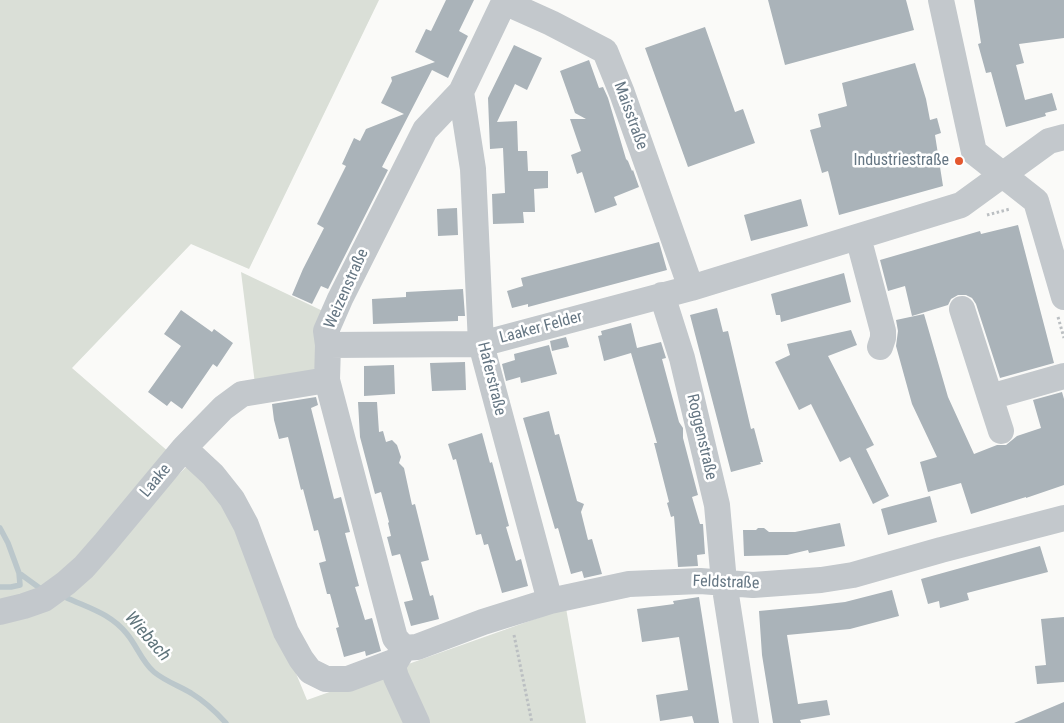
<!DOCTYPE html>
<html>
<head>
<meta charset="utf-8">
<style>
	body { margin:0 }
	canvas { display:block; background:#fafaf8 }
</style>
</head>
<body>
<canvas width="1064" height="723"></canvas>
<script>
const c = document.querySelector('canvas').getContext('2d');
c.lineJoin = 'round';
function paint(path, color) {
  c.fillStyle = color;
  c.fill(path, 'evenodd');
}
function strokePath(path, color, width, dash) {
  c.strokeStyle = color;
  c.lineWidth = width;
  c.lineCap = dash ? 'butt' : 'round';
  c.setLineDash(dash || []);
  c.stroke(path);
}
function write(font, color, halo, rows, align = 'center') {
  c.font = font + ' "Roboto Condensed",sans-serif';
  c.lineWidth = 5;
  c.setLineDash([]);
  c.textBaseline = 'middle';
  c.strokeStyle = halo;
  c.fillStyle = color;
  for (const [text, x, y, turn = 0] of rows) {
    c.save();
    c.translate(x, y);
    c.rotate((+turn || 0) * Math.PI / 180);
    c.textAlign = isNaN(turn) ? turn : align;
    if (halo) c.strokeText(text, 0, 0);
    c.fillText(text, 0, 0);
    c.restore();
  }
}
paint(new Path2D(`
	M0,0h379l-130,269 -58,-25 -119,124 98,85 -108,127 -62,25z
	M241,272l86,41 -7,47 -10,16 -55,8z
	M187,466l39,38 81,196 259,-92 20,115h-586v-103l71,-35z`), '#dadfd7');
strokePath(new Path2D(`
	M0,528l8,15 11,30 22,16
	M0,587h11l9,-2 -1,-12
	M65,597c23,11 45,16 62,37 10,12 15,28 27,38 11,9 25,14 37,21 13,8 25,19 35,30`), '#bbc7cb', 5.5);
paint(new Path2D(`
	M446,0h28l-15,31 9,5 -20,42 -16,-8 -50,97 6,3 -60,119 -7,-3 -9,18 -20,-9 11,-26 21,-41 -7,-4 29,-58 -4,-2 12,-26 6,3 6,-12 38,-15 -23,-11 11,-22 -1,-4 44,-15 -20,-10 11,-23 5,2z
	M768,0h138l8,30 -129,35z
	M974,0h90v38l-45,6 5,19 -8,2 9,35 27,-7 5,17 -12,3 1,3 -40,11 -15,-55 -5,1 -8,-29 3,-1z
	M705,27l30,85 8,-3 12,34 -67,24 -43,-119z
	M514,45l28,13 -15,32 -12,-6 -18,38 20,-1 1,30h9l1,20h20v17l-14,1 1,23h-12l1,11 -31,1 -1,-30 13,-1 -2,-45 -13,1 -2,-51z
	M589,60l10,28 4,-1 5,11 18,61 2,2 4,10 1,-1 6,17 -25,10 3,8 -22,8 -13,-41 -5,2 -6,-19 10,-4 -11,-32h16l-11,-6 -15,-42z
	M915,63l11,36 4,21 7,-2 4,15 -6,2 8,51 -104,29 -11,-44 -6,2 -12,-43 11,-3 -3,-13 29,-8 -5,-23z
	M801,199l7,27 -57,15 -7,-26z
	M457,208l1,27 -20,1 -1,-27z
	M1018,225l36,138 -54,15 -24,-74 -4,-6 -6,-3h-8l-7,4 -3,6 -36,11 -7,-30 -17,5 -8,-31 100,-29 1,3z
	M659,242l8,28 -139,37v-3l-16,4 -5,-17 16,-5 -2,-8z
	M844,273l7,29 -70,20 -1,-7h-4l-5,-21z
	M463,289l2,27h-7v5l-85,3 -1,-25 34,-2v-5z
	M717,308l6,24 5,-1 23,98 3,-1 9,34h-3l1,2 -30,8 -41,-157z
	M181,310l31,22 2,-3 19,14 -16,24 -4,-3 -31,45 -11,-8 -4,5 -19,-14 33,-46 -17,-12z
	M924,314l24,83 26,57 23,-9h9l11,-9 24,-8 -8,-28 29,-8 2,7v86l-38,13v-1l-55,17 -10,-31 -33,9 -8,-30 17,-5 -25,-53 -16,-58 2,-15 -2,-11z
	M631,323l6,25 24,-6 5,16 -4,1 17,63 4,6v10l15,57 -6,2 8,27h3l2,30 -8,1 1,11 -20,1 -4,-51 -3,1 -4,-14 2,-1 -15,-59h3l-26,-90 -27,8 -6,-25 4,-1 -1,-4z
	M851,330l6,15 -29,11 46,89 -8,4 23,47 -16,8 -23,-47 -10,5 -29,-58 -12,6 -24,-48 15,-7 -3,-11z
	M566,337l3,10 -17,4 -2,-10z
	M549,345l8,29 -36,9 -1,-6 -14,4 -4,-17 13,-4 -1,-6z
	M465,362l1,28 -34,1 -2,-28z
	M394,365l1,29 -31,2v-30z
	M316,397l2,8 -7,3 23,91 7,-2 9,35 -5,1 14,53 -4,1 10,33 7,-2 9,33 -15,5 -1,-5 -21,6 -8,-29 3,-1 -9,-33h-3l-8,-31 7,-2 -8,-31 -4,1 -11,-42 -2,1 -13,-53 -9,2 -5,-19 -2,-16z
	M358,402h19l2,30 4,-1 3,11 6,-2 5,5 4,12 -2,6 5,5 8,37 3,-1 14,56 -8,2 9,34 3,-1 6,24 -28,7 -7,-24 9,-2 -13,-46 -8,2 -5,-19 4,-1 -3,-13 1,-1 -8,-30 -6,2 -15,-57z
	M549,411l6,24 4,-1 18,67 7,3 -3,8 7,28 4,-1 10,35 -18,4 -2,-7 -11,3 -13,-46 -3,1 -32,-111z
	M482,433l8,30 2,-1 17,64 -3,1 10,34 5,-2 7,27 -26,7 -14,-49 -4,1 -3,-11 -5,1 -20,-76 -3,1 -5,-16z
	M930,496l7,26 -49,13 -7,-26z
	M840,523l5,23 -36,7 -1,-3 -21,5 -43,1 -1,-26h13l2,-2h6l5,4h26z
	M1040,546l8,26 -81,21 2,7 -29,8 -1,-7 -11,3 -7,-25z
	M892,590l7,26 -49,13 -63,6 11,69 29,-4 3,15 -30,5 1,3h-28l-11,-68 -3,-44 52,-5 34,-4z
	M699,597l20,126h-25l-2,-7 -32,5 -4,-26 32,-5 -9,-53 -37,5 -5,-33 37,-5 -1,-3z
	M1064,617v65l-27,2 -2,-18 11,-1 -5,-46z
	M1064,702v21h-50z`), '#aab3b9');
strokePath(new Path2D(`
	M987,215l23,-6
	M1058,317l6,21
	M514,635l18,88`), '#bbbfc2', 3, [2.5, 2.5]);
strokePath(new Path2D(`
	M505,0l-44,92 -36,38 -85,169 -14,32 2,14 -1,35 68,258 9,10 13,-1 66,-25 67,-21 79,-17 71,-3 53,4 68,-5 32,-5 88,-25 123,-32
	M941,0l33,152 62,49 28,96
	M504,2l47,21 54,28 17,42 69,195
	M461,92l12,77 8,175 69,257
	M858,237l25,94v7l-3,9
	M662,295l20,63 35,147 7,77 22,141
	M962,309l28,88 74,-21
	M328,345l153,-1 210,-56 270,-83 88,-64 15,-4
	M990,397l11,34
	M184,448l29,27 19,24 14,26 40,107 15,27 9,12 16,8h22l48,-18 8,-13
	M0,612l24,-6 20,-7 22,-16 18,-16 21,-24 79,-95 39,-40 19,-14 85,-14
	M392,663l4,14 21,46`), '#c3c8cc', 26);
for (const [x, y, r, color] of [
	[959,161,5,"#e4572e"]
]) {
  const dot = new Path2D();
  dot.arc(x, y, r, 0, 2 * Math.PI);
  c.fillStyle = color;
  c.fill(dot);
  strokePath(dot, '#fff', 2);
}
write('16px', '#657683', '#fff', [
	["Maisstraße",630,116,70],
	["Weizenstraße",347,289,-66],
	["Laaker Felder",541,328,-15],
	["Haferstraße",491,379,76],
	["Roggenstraße",701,437,77],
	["Laake",156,481,-50],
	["Feldstraße",726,583,2]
]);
write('16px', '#657683', '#fff', [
	["Industriestraße",949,161]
], 'right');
write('italic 18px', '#60757c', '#fff', [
	["Wiebach",147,637,49]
]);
</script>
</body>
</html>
